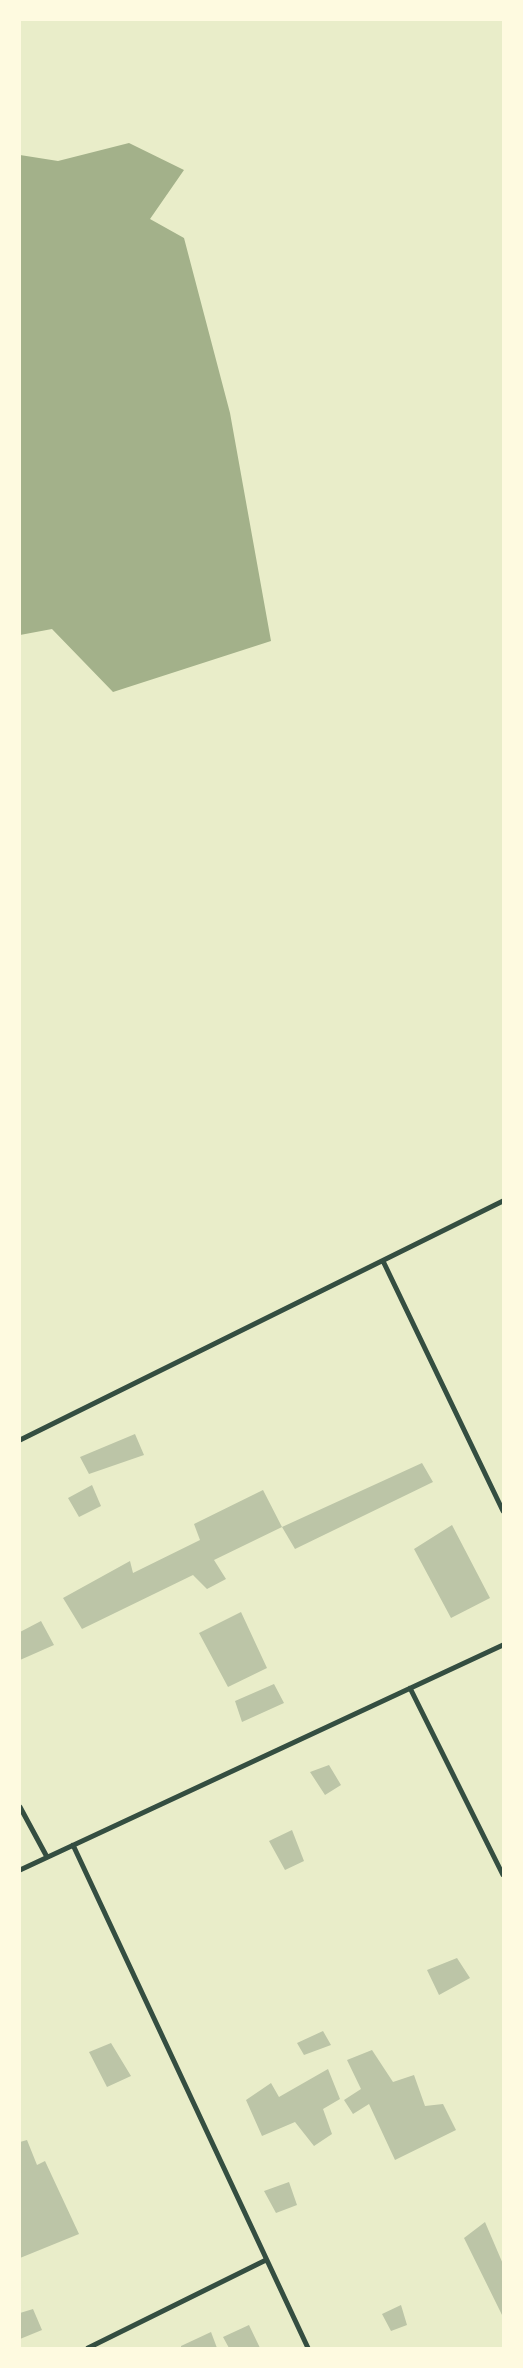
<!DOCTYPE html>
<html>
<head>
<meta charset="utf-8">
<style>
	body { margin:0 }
	#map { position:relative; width:523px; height:2368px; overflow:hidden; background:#e9edc9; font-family:"Noto Sans",sans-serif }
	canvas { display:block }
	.frame { position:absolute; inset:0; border:21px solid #fefae0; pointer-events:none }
</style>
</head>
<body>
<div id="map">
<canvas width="523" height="2368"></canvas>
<div class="frame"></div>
</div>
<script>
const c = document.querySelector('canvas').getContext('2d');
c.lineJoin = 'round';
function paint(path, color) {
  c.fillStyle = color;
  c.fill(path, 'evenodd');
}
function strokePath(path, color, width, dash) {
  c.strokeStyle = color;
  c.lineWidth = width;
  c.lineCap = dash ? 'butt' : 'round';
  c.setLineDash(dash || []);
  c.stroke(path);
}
paint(new Path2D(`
	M129,143l55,27 -34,49 34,19 46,175 41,228 -158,51 -61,-63 -32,6v-480l38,6z`), '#a3b18a');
paint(new Path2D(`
	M135,1434l9,21 -55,19 -9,-17z
	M422,1463l11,19 -138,67 -13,-22z
	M92,1485l9,21 -22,11 -11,-19z
	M263,1490l19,37 -68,33 12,19 -19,10 -14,-14 -111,54 -19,-31 67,-37 3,12 67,-33 -6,-16z
	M452,1525l38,73 -39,20 -37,-69z
	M241,1612l26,56 -39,19 -29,-54z
	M41,1621l13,24 -34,15v-28z
	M274,1684l10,19 -42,19 -7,-21z
	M329,1765l12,20 -16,10 -15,-23z
	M292,1830l12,31 -19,9 -16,-29z
	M457,1958l13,20 -31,17 -12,-25z
	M323,2031l8,14 -27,10 -7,-12z
	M111,2043l20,33 -24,11 -18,-35z
	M372,2050l21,32 21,-7 11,31 18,-2 13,26 -61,30 -26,-56 -16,10 -9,-14 17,-11 -14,-29z
	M328,2069l12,30 -17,10 9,25 -18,12 -19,-24 -33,14 -16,-36 25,-17 8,14z
	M27,2140l10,25 8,-4 34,73 -59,24v-116z
	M289,2182l8,23 -21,8 -12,-22z
	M485,2222l18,42v53l-39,-79z
	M401,2305l6,20 -16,6 -9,-17z
	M33,2309l9,21 -22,9v-26z
	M249,2325l11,23h-31l-6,-11z
	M211,2332l6,16h-36v-2z`), '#bcc5a7');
strokePath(new Path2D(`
	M383,1261l120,250
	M20,1440l483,-239
	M410,1688l93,187
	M20,1807l27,50
	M73,1845l235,503
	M20,1870l483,-225
	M88,2348l178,-88`), '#344e41', 5);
</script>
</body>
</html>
